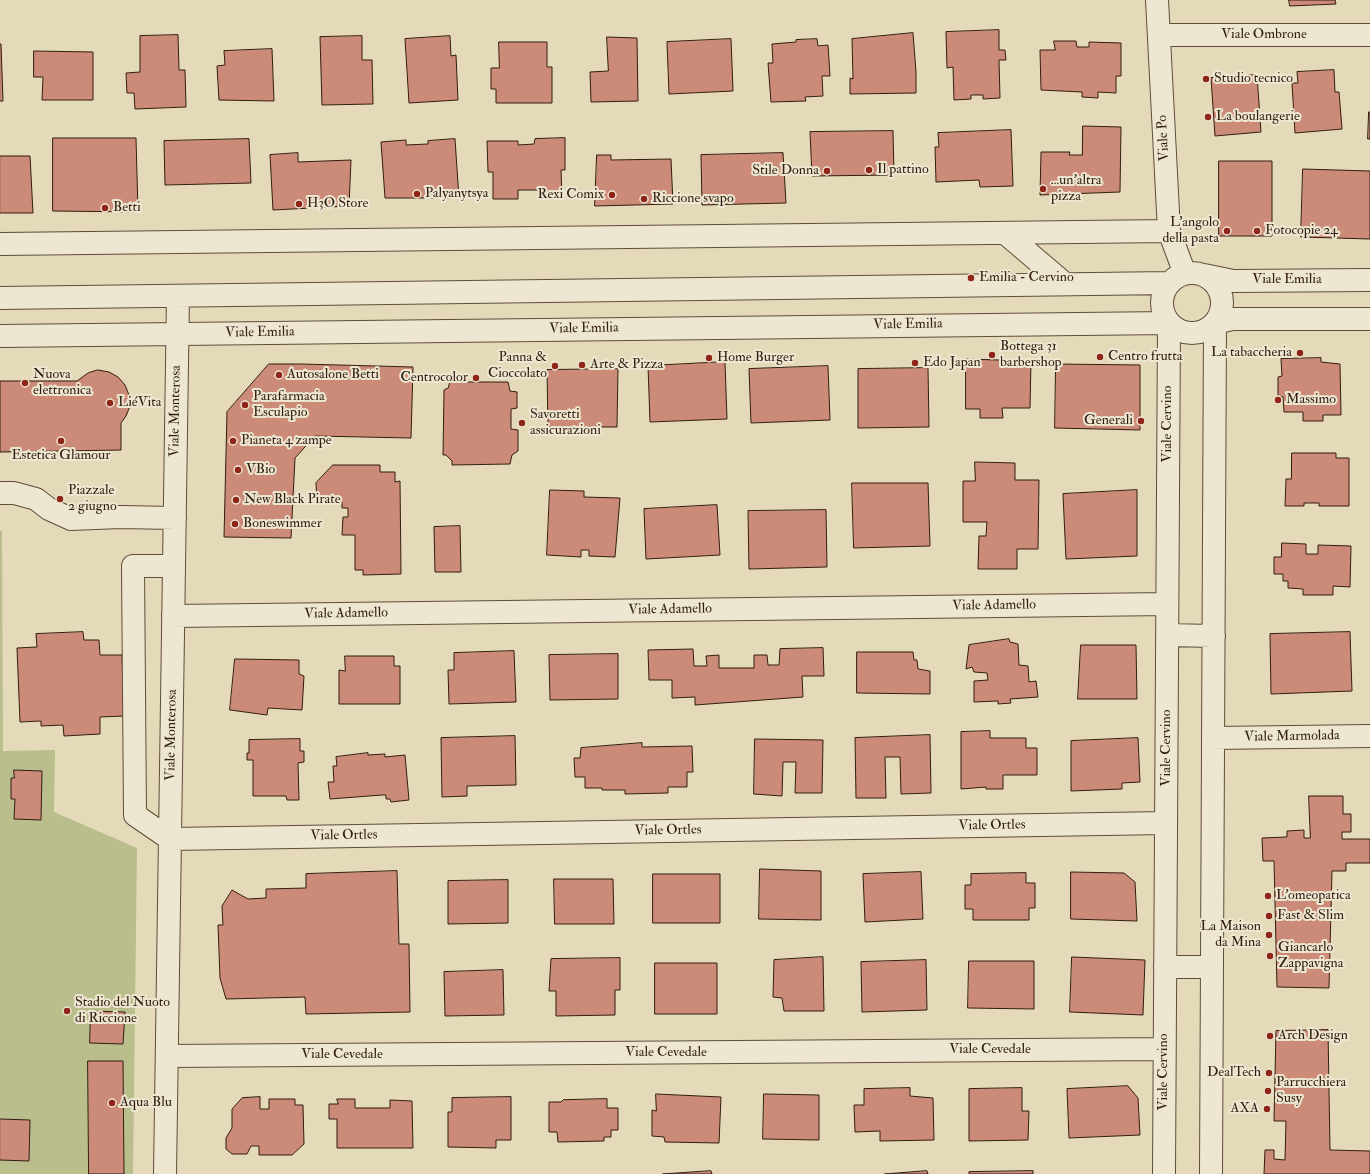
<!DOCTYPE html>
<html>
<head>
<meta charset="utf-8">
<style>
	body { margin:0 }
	canvas { display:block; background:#e4dab9 }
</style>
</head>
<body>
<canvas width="1370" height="1174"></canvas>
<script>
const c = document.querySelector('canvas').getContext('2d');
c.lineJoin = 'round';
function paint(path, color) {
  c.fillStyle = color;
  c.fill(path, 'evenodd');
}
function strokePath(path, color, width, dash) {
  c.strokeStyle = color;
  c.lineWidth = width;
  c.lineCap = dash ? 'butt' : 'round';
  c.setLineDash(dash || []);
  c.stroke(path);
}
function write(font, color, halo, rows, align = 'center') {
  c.font = font + ' "IM FELL Double Pica",serif';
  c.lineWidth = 4;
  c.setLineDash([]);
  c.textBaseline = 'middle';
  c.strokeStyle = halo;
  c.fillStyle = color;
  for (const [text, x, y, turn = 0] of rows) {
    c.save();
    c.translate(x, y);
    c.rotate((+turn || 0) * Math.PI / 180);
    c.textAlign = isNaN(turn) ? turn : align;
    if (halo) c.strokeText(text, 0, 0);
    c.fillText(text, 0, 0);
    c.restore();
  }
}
paint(new Path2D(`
	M0,531h2l1,220 52,-1 -1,62 83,36 -4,326h-133z`), '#b9be8c');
const building = new Path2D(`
	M1289,0h46l1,4 -46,2z
	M999,30v20h6l1,10h-7l1,38 -17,1v-4h-12v4l-17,1 -1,-33 -6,1 -1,-36z
	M913,33l3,39v21l-66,1v-16l3,1 -1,-40z
	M178,35l1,35h6l1,37 -51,2 -1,-16h-7l-1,-20 14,-1v-36z
	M362,36v24h10l1,44 -51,1 -2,-68z
	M450,36l1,20 5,-1 2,45 -49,3 -4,-64z
	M607,37l30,1 1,63 -47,1 -1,-30 18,-1z
	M731,39l2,52 -64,3 -2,-52z
	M817,39l1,7 10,-1 2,31h-8l1,20 -18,1 1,4 -35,1 -3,-39h5l-1,-19 24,-2v-2z
	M1054,41h22l1,6h12v-5l32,1v33h-5v17l-18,-1v6l-16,-1v-5l-41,-2 -1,-40h15z
	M499,42h48v25h5v36h-56v-14h-5v-21h8z
	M0,44h1l2,57h-3z
	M272,49l2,52 -55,-1 -2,-34 8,-1 -1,-14z
	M34,51l59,1v48h-51l1,-23h-9z
	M1334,70l1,22h4l3,37 -47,4 -3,-50h6l-1,-11z
	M1257,75l4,57 -46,4 -4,-58z
	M1369,112h1v27h-2z
	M1083,126l38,1 -1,65 -80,3 1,-43h29l-1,3h13z
	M1011,130l2,56 -33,1 -1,-7 -43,2 -1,-35h4l-1,-14z
	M893,131l1,44 -82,1 -2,-44z
	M53,138h83l2,74 -85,-1z
	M565,138v32h-4l1,28h-23v-8h-21v9h-25v-27h-5l-1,-31h31v4l16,-1 1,-5z
	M249,139l2,44 -86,2 -1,-44z
	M455,139l4,59h-74l-4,-56 25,-2v5l22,-1v-3z
	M298,153v9l53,-2 -2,46 -76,4 -3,-55z
	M783,153l3,50 -84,2 -1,-50z
	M597,155h14v5l60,-1 2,45 -78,2z
	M0,156h30l3,57h-33z
	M1219,161h53v75h-53z
	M1303,169l67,2v68l-69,-2z
	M1321,358v4l19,2 1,51h-18v6h-20v-9h-19l-1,-15h-5v-20l4,-1 -1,-17z
	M966,359l65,2 -1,47h-28l1,10h-23v-9h-14z
	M725,362l2,57 -77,3 -2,-56z
	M269,364h33l111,3 -2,71 -96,-2 -20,22 -4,80 -67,-1 3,-125z
	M1056,364l84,1v65l-85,-2z
	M828,366l2,54 -79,3 -2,-54z
	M928,368l1,59 -71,1v-59z
	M618,369l-1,58h-69l-1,-57z
	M98,370l11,2 9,5 7,8 4,10 1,11 -4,10 -5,7v27l-121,2v-71h77l11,-8z
	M450,382h58l2,9 7,1v16l-6,1v20l7,1v21l-6,4 -2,9 -58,1v-4l-6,-6h-3l1,-65 4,-2z
	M1292,453h44v5h13v48h-30v-3h-15v3h-19l1,-27h5z
	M975,462l40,1v17h24l-1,69h-21v20h-39l1,-33h7l1,-14h-24v-41h12z
	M333,465h47v7h15v10l5,-1 1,93 -38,1v-5h-8v-35h-13l1,-18h5v-9h-6v-6h-25l-1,-19z
	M852,483h76l2,63 -76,2z
	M550,490l34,1v6l36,1 -5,59 -26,-1v-6h-8v7l-34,-2z
	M1137,490v66l-71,3 -3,-65z
	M717,505l3,50 -74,4 -2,-50z
	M826,510l1,57 -78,2 -1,-58z
	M460,526l1,46h-26l-1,-45z
	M1282,543l24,1v10h12v-9l33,1 -1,41 -17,-1v9h-30v-6l-15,-1v-7h-5v-7h-9v-17h7z
	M83,632l1,8h15l1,15h22l2,61 -24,1v17l-36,2 -1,-11 -22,1v-5l-21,1 -3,-74 20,-1 -1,-13z
	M1350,632l2,59 -81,3 -1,-60z
	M1009,639l1,3 8,2 1,21 9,1 1,16 7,-1 2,16 -28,2 1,4 -13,1v-3l-24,1v-21l14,-1 -1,-7 -13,-1 -2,-5 -6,2 3,-24z
	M1081,645h55l1,54h-59z
	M823,648l1,28h-22l1,21 -108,8v-8l-23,1v-18h-23l-1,-30 45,-1 1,17h13l-1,-10 13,-1v13h35v-13h13l1,10h11l1,-16z
	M514,651l2,51 -67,2 -1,-34h6v-17z
	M857,652h56l1,8h3l1,9 12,2v23l-73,-1z
	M618,654v45l-68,1 -1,-45z
	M345,656h49v10h6v38h-61v-34l6,1z
	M235,659l64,1v14l5,2 -2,34 -34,-2 -1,7 -37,-5z
	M990,731v7h36v10h11v27h-34v14h-17v-2l-25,2v-57z
	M930,735l1,58 -30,1 -1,-37h-15l1,41h-30l-1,-60z
	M515,736l1,49 -49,1v10l-25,1 -1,-59z
	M1138,738l2,44 -18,1v6l-51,2v-50z
	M300,739v12h4v11l-6,1 1,37h-12l-1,-4h-33v-36h-6v-7h2v-13z
	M755,739l68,1 -1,53h-27l1,-31h-13l-1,34 -28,-2z
	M642,743v4l50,-1 1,26h-6v15h-19v6l-43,1v-4h-23v-2h-17v-11h-10l-1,-19h6l1,-10z
	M368,753v2l17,-1v3l20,-2 4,45 -18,2 -1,-3h-4v-4h-4l-52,4 -2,-17h6l-1,-16h4l-1,-9z
	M14,770l28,1 -1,49 -27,-1 1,-20h-4v-21h3z
	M1309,796h34v18h8v18h-9v7h28v24h-24v8h-14l-3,117 -52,-1 -3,-126h-11l-1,-23 25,-1v-6l17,-1v8h6z
	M760,869l61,2v49l-62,-1z
	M397,871l2,73h10l1,68 -104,2 -1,-17 -79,2 -6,-21 -2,-53h5l-1,-19 10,-16 16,9 18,-1v-9l40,-1v-14z
	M921,872l2,47 -58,3 -2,-48z
	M1071,872l53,1 11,9 2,39 -66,-2z
	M1026,873v10h9v25h-6v12h-56v-11h-8v-24h6v-11z
	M653,874h67v49h-67z
	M554,879h59l1,45h-59z
	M508,880v43l-60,1v-43z
	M823,957l1,54h-40l-2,-13 -9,-1 1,-37z
	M1072,957l73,3 -2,55 -73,-3z
	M620,958v32h-5v25l-59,1v-25h-7l2,-32z
	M926,960l1,50 -65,2 -1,-50z
	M969,961h65v48l-66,-1z
	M655,963h62v51h-62z
	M503,970l1,45 -59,1 -1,-44z
	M91,1011l34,1 -2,32 -33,-1z
	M1328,1030l2,120 40,1v23h-106l1,-24h9v9l11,1 1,-39h-12l2,-90z
	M88,1061h35l1,113h-35z
	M1128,1086l10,12 2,37 -71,3 -2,-49z
	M910,1088v8l23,2 1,42 -54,1v-10l-25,1 -1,-27h10v-16z
	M1022,1088v23h7l-1,29 -59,1v-52z
	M656,1094l65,3 -2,46 -54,-1 -1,-5 -12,-1v-26l4,1z
	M764,1094l55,1v45l-56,-1z
	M260,1097v12h9v-10h26v6h8l1,39 -12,11h-33v-9h-8l-4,8h-15l-6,-5v-11l6,-10v-19l10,-11z
	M511,1097v43h-15v8l-48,-1v-35h4v-14z
	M337,1099h18v9h35v-8l22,1 1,47h-76v-29h-8v-15h9z
	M607,1099v9h11v22h-7v7h-7v4l-46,1 -1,-10h-8v-30h12l2,-2z
	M0,1119l30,1 -1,41 -29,-1z
	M711,1171l1,3h-49z
	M927,1171l1,3h-43z
	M1033,1171v3h-64v-2z`);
paint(building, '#cc8b78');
strokePath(building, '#331d10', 1);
const minor = new Path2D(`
	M1157,0l12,231 16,43
	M1159,35h211
	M1005,233l60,51
	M0,244l1169,-13
	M1162 303a30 30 0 1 1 60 0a30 30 0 1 1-60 0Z
	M1204,275l29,6 137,-1
	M0,298l1170,-15
	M1215,323l17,-4h138
	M0,336l1169,-13 -5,851
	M0,493h14l22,6 13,10 22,10 49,-2 55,1
	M174,566h-41l2,249 35,24 996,-16
	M173,616l994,-12
	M1167,635l47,1
	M1213,738l157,-2
	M1165,967h47
	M167,1056l997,-7
	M165,1174l13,-878
	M1211,1174l4,-851`);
strokePath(minor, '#5f4c3a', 24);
strokePath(minor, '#ede7d2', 22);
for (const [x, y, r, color] of [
	[1206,79,4,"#8f2418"],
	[1208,117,4,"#8f2418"],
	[869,170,4,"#8f2418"],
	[827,171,4,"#8f2418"],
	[1043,189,4,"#8f2418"],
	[417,194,4,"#8f2418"],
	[612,195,4,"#8f2418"],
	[644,199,4,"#8f2418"],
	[299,204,4,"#8f2418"],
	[105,208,4,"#8f2418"],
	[1227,231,4,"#8f2418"],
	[1257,231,4,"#8f2418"],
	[971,278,4,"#8f2418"],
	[1300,353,4,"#8f2418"],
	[992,355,4,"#8f2418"],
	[1100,357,4,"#8f2418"],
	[709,358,4,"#8f2418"],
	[915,363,4,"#8f2418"],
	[582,365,4,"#8f2418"],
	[555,366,4,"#8f2418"],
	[279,375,4,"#8f2418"],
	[476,378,4,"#8f2418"],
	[25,383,4,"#8f2418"],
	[1278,400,4,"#8f2418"],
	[110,403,4,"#8f2418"],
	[245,405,4,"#8f2418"],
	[1141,421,4,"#8f2418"],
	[522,423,4,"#8f2418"],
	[61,441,4,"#8f2418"],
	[233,441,4,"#8f2418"],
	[238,470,4,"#8f2418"],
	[60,499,4,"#8f2418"],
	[236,500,4,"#8f2418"],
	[235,524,4,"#8f2418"],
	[1268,896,4,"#8f2418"],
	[1269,916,4,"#8f2418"],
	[1269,935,4,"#8f2418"],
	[1270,956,4,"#8f2418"],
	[67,1011,4,"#8f2418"],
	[1270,1036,4,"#8f2418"],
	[1269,1073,4,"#8f2418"],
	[1268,1091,4,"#8f2418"],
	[112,1103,4,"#8f2418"],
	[1267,1109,4,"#8f2418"]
]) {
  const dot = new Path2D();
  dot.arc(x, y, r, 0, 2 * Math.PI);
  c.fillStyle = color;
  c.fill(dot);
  strokePath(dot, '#ede7d2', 1.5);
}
write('14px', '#331d10', '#ede7d2', [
	["Viale Ombrone",1264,35],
	["Viale Po",1164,138,-93],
	["Viale Emilia",1287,280],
	["Viale Emilia",908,325,-1],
	["Viale Emilia",584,329,-1],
	["Viale Emilia",260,333,-1],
	["Viale Monterosa",176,411,-89],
	["Viale Cervino",1168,424,-90],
	["Viale Adamello",994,606,-1],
	["Viale Adamello",670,610,-1],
	["Viale Adamello",346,614,-1],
	["Viale Monterosa",172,735,-89],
	["Viale Marmolada",1292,737,-1],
	["Viale Cervino",1167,748,-90],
	["Viale Ortles",992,826,-1],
	["Viale Ortles",668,831,-1],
	["Viale Ortles",344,836,-1],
	["Viale Cevedale",990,1050],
	["Viale Cevedale",666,1053],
	["Viale Cevedale",342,1055],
	["Viale Cervino",1164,1072,-90]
]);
write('14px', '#331d10', '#ede7d2', [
	["Studio tecnico",1214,79],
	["La boulangerie",1216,117],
	["Il pattino",877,170],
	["Stile Donna",819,171,"right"],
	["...un'altra",1051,181],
	["pizza",1051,197],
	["Palyanytsya",425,194],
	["Rexi Comix",604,195,"right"],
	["Riccione svapo",652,199],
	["H3O Store",307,204],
	["Betti",113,208],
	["L'angolo",1219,223,"right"],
	["della pasta",1219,239,"right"],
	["Fotocopie 24",1265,231],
	["Emilia - Cervino",979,278],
	["Bottega 31",1000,347],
	["barbershop",1000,363],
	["La tabaccheria",1292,353,"right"],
	["Centro frutta",1108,357],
	["Panna &",547,358,"right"],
	["Cioccolato",547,374,"right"],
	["Home Burger",717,358],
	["Edo Japan",923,363],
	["Arte & Pizza",590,365],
	["Nuova",33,375],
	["elettronica",33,391],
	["Autosalone Betti",287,375],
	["Centrocolor",468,378,"right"],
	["Parafarmacia",253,397],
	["Esculapio",253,413],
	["Massimo",1286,400],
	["LiéVita",118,403],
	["Savoretti",530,415],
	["assicurazioni",530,431],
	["Generali",1133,421,"right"],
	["Pianeta 4 zampe",241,441],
	["Estetica Glamour",61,456,"center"],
	["VBio",246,470],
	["Piazzale",68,491],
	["2 giugno",68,507],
	["New Black Pirate",244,500],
	["Boneswimmer",243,524],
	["L'omeopatica",1276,896],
	["Fast & Slim",1277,916],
	["La Maison",1261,927,"right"],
	["da Mina",1261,943,"right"],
	["Giancarlo",1278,948],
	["Zappavigna",1278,964],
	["Stadio del Nuoto",75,1003],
	["di Riccione",75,1019],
	["Arch Design",1278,1036],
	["DealTech",1261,1073,"right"],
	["Parrucchiera",1276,1083],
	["Susy",1276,1099],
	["Aqua Blu",120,1103],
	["AXA",1259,1109,"right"]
], 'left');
</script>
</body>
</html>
